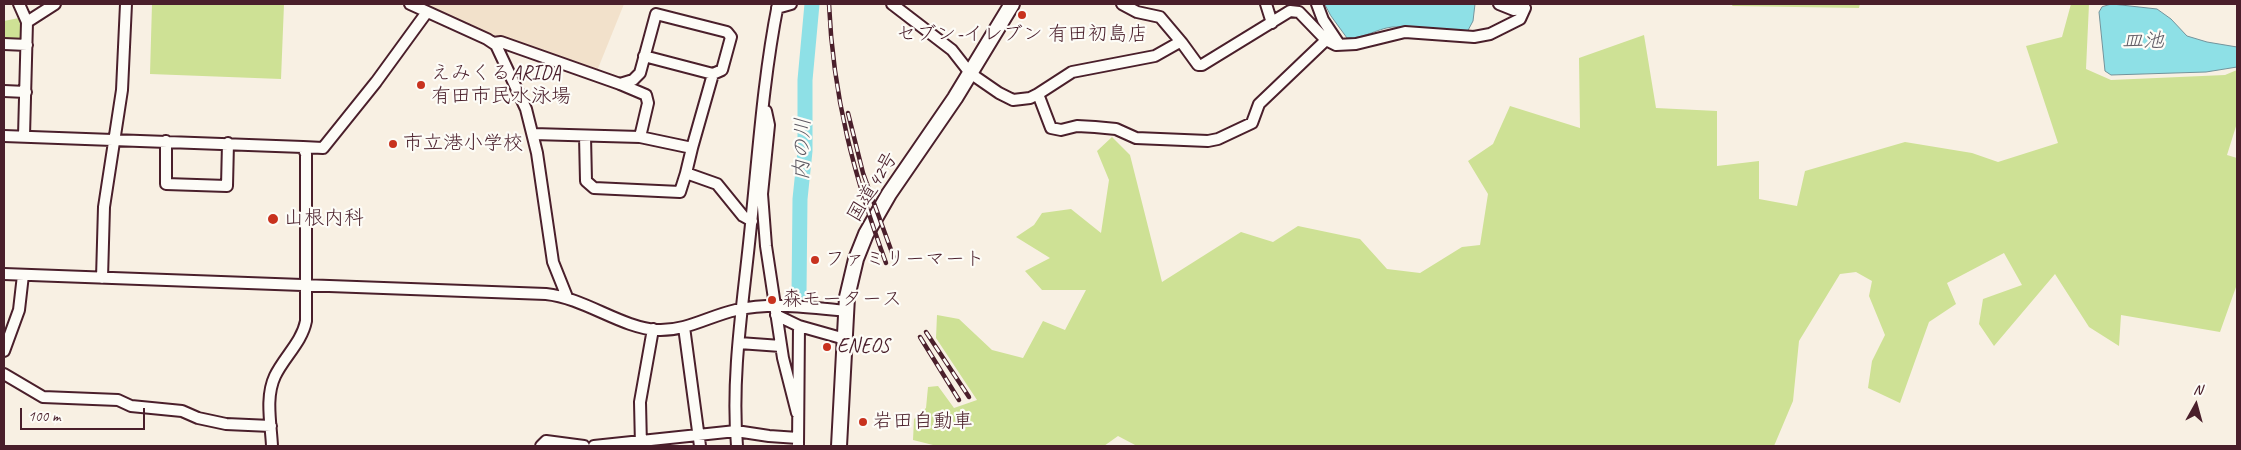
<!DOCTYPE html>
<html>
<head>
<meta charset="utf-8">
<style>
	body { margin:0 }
	#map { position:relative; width:2241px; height:450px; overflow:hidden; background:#f8f0e3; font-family:Caveat,sans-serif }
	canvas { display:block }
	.frame { position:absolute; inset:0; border:5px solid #4a1f2b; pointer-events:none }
	.north { position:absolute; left:2171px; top:380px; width:50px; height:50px; -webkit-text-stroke:4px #fdfcf7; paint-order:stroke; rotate:7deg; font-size:14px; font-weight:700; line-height:20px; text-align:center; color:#4a1f2b }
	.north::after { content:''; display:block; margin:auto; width:18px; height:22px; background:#4a1f2b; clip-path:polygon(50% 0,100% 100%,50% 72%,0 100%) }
	.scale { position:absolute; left:20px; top:408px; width:125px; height:22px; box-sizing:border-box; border:2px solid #4a1f2b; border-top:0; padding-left:6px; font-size:15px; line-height:18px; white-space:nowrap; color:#4a1f2b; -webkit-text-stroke:4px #fdfcf7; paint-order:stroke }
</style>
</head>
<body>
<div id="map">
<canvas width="2241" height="450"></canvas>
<div class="frame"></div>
<div class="north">N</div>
<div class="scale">100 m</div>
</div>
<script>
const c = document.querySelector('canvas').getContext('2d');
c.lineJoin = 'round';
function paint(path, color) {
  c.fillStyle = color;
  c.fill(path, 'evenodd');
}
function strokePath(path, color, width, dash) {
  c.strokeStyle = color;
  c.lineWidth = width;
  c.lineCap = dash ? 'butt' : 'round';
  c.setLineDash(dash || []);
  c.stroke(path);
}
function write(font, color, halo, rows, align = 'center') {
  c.font = font + ' Caveat,"Klee One",sans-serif';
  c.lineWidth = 4.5;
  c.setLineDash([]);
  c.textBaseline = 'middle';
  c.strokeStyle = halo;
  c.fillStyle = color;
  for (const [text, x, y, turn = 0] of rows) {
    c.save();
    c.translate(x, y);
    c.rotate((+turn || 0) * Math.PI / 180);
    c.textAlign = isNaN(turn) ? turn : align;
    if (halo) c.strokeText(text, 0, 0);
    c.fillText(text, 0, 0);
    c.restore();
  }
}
paint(new Path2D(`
	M423,4h201l-27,67 -106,-37z`), '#f2e1cb');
paint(new Path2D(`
	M152,4h132l-3,75 -131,-5z
	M1733,4h127l-1,4 -127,-2z
	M2071,4h18l-3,65 25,11 114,-5 12,-5v53l-10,32 10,3v130l-1,-1 -16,45 -99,-17 -2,31 -30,-19 -34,-53 -61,72 -15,-22 4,-25 39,-14 -18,-32 -57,30 9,21 -27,18 -29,81 -32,-15 4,-27 13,-26 -16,-39 3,-15 -16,-9 -16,2 -41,67 -6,60 -19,45h-637l-19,-10 -14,10h-167l-24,-6 1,-21 12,-11 2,-21 10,-1 16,22 23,-8 -41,-62 1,-23 22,4 33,31 31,8 20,-37 22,9 21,-40h-44l-17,-19 25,-13 -34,-21 18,-12 8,-12 29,-4 30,24 8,-53 -12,-29 15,-14 18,18 32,127 79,-50 32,10 25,-16 62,13 27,30 33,4 42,-26 18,-2 8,-51 -20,-33 25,-17 17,-38 70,22 -1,-70 65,-23 12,73 61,3v55l42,-5v38l38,7 8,-35 100,-29 67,11 26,9 60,-19 -32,-97 36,-9z
	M19,18c3,9 5,15 -1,23l-14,-1v-19z`), '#cee195');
const water = new Path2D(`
	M1325,4h150l-2,17 -7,13c-23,-5 -50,-8 -74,-7 -16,2 -29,12 -45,11l-16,-22z
	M2112,4l45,5 14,10 16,17 20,6 30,5v20l-31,5 -95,3 -6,-4 -6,-59 3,-5z`);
paint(water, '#8ee0e6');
strokePath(water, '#73939b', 1);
strokePath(new Path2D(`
	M799,293l1,-94 5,-48v-71l7,-76`), '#8ee0e6', 15);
const minor = new Path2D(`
	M19,4l8,18 -3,114
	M410,4l77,35 9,6 30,64 11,44 16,109 14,35
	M892,4l60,46 18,23 29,20 14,7 17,-2 8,-4 13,34 10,2 16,-4 18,1 21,2 20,9 72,3 10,-2 34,-16 7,-19 67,-64 10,5 20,-1 49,-12 69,5 16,-3 30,-15 5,-11
	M1122,4l15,8 23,5 22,26
	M1266,4l6,19
	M1317,4l6,16 16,24
	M1499,4l15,6 11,-2
	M777,8l14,-4
	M27,22l28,-18
	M493,43l8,-1 119,42 26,11 2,8 -8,34 52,11 -6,25 31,11 26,32 9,5
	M4,44l23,1
	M644,56l69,18
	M620,84l13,-4 7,-7 16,-59 71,18 4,5 -9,33 -9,4 -21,74
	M4,91l22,1
	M1038,94l34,-22 83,-16 23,-13h4l16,22h4l88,-54 9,1 27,28
	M766,111l3,14 -7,69 4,52 17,112 14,55
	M533,134l107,3
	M4,136l299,11 3,7v167c-4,21 -22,36 -31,55 -10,21 -4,48 -3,70
	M585,136l1,45 8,7 86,4 6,-19
	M166,141v43l61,2 1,-43
	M303,147l20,1 53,-66 51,-70
	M4,274l542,20c39,4 75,34 112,36 29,1 51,-14 78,-20 35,-8 74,-3 110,1
	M102,278l2,-71 18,-117 4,-86
	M776,315l23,11 46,13
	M684,327l16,119
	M739,343l42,3
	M4,351l15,-41 4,-35
	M4,374l39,23 75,3 13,6 51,5 16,7 28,6 45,2
	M541,446l5,-5 38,5
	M594,446l142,-15 33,5 29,2
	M641,446l-1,-44 13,-73
	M737,446c-6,-70 6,-142 13,-212 8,-76 13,-155 28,-230
	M798,446l1,-120`);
const highway = new Path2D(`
	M839,446l8,-149 9,-38 10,-25 23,-40 66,-96 57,-94`);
strokePath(minor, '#4a1f2b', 14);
strokePath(highway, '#4a1f2b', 18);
strokePath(minor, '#fdfcf7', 10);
strokePath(highway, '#fdfcf7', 14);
const rail = new Path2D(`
	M829,4c4,93 25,172 57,259
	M848,113l15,60 31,85
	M926,332l43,65
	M920,337l39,63`);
strokePath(rail, '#4a1f2b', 4.5);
strokePath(rail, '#fdfcf7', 2.5, [8]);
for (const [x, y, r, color] of [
	[1022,15,5,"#c8321e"],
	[421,85,5,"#c8321e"],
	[393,144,5,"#c8321e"],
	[273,219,6,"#c8321e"],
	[815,260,5,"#c8321e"],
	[772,300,5,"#c8321e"],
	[827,347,5,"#c8321e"],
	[863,422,5,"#c8321e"]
]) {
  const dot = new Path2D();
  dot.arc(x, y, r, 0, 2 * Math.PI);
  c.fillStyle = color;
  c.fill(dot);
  strokePath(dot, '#fdfcf7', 2);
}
write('20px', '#4a1f2b', '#fdfcf7', [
	["セブン-イレブン 有田初島店",1022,35,"center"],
	["えみくるARIDA",431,74],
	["有田市民水泳場",431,97],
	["市立港小学校",403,144],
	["山根内科",284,219],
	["ファミリーマート",825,260],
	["森モータース",782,300],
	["ENEOS",837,347],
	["岩田自動車",873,422]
], 'left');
write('20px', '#4a1f2b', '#fdfcf7', [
	["国道42号",873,187,-59]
]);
write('italic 21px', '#5e5963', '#fdfcf7', [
	["皿池",2143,41],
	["内の川",803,149,-88]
]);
</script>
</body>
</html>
